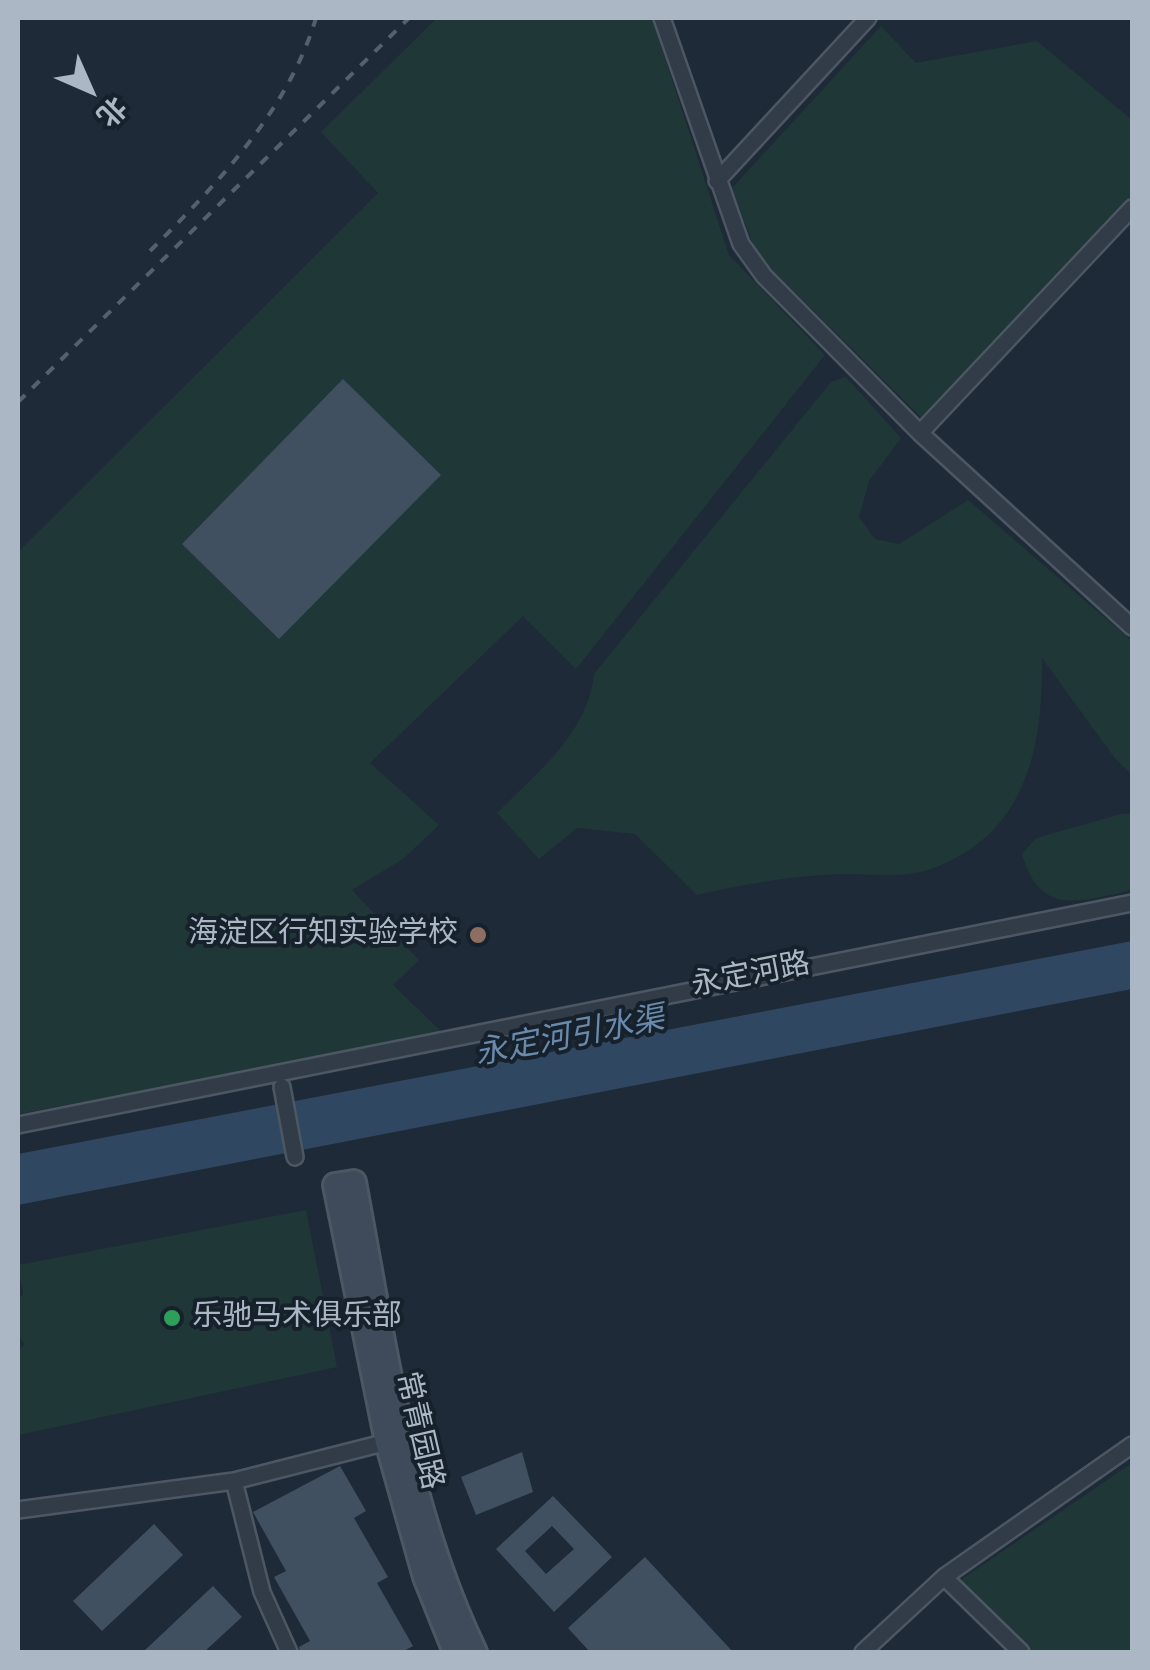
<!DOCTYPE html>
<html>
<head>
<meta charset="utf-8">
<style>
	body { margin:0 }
	#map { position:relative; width:1150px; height:1670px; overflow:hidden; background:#1e2a37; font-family:Jost,"Noto Sans SC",sans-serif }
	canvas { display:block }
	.frame { position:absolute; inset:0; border:20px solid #abb7c5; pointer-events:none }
	.north { position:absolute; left:40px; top:40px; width:100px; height:100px; -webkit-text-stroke:8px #17212c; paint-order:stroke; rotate:135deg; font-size:28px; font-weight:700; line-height:40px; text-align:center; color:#abb7c5 }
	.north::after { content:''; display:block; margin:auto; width:35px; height:45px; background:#abb7c5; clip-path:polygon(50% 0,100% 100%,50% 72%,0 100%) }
</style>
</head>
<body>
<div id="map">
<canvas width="1150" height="1670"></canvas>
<div class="frame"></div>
<div class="north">北</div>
</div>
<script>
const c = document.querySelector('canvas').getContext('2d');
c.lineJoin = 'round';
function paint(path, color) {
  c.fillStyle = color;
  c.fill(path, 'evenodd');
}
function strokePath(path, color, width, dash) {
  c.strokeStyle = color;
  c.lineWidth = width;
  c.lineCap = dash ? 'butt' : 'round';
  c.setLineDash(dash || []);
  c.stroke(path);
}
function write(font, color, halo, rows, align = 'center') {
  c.font = font + ' Jost,"Noto Sans SC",sans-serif';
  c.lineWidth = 8;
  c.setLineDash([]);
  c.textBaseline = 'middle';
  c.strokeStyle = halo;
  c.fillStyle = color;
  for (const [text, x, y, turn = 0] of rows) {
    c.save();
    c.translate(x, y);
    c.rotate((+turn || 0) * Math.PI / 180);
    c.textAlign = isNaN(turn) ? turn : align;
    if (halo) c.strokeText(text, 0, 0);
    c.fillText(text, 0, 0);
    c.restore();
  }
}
paint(new Path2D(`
	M437,18h215l77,237 96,100 -249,314 -53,-53 -153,147 69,62 -36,34 -51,31 67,70 -26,25 51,49 -426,80v-562l360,-359 -57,-61z
	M881,26l35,37 121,-22 95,79v76l-209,223 -166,-164 -25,-67z
	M846,377l55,61 -32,43 -10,36 16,22 24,5 69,-44 164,141v134l-18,-18 -72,-99c1,89 -15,177 -111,211 -29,10 -61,4 -91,5 -49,2 -96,10 -143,21l-62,-61 -58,-6 -38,31 -42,-46c40,-40 91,-80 97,-139l237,-292z
	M1121,814h11v76c-51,11 -92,28 -110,-36l14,-16z
	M306,1210l31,157 -319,68v-84l7,-7 -7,-8v-36l5,-6 -5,-29z
	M1132,1463v189h-98l-71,-66 -1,-7z`), '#203738');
paint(new Path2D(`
	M1132,941v48l-1114,216v-51z`), '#2f4760');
paint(new Path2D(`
	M343,379l98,96 -162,164 -97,-95z
	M522,1452l11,40 -57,23 -15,-38z
	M340,1466l26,45 -12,7 34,59 -11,6 36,63 -11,6h-102l-1,-5 11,-6 -36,-64 12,-6 -33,-59z
	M553,1496l59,61 -58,55 -58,-63zM552,1526l22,23 -28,25 -21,-23z
	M154,1524l29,31 -81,76 -29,-30z
	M645,1557l88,95h-143l-22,-24z
	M213,1586l29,31 -38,35h-61z`), '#405060');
const street = new Path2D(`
	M662,18l79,226 23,32 156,157 212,194
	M717,181l151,-163
	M920,433l212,-225
	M282,1087l13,70
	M18,1125l1114,-222
	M234,1481l28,111 27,60
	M18,1510l216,-29 153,-39
	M944,1577l77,75
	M863,1652l81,-75 188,-132`);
const secondary = new Path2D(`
	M455,1652l-30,-75 -38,-135 -52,-257 19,-3c30,159 51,324 121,470`);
strokePath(street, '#4c5763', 20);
strokePath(secondary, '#4c5763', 28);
strokePath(street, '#313c48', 15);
strokePath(secondary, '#3f4b5b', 22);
strokePath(new Path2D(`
	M150,251c67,-67 138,-140 166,-233
	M18,402l391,-384`), '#53606f', 4, [10, 10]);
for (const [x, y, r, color] of [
	[478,935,10,"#8d6e63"],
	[172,1318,10,"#2e9e5b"]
]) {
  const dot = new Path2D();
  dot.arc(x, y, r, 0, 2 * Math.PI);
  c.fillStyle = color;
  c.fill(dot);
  strokePath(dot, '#17212c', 4);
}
write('30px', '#abb7c5', '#17212c', [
	["海淀区行知实验学校",458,935],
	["乐驰马术俱乐部",192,1318,"left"]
], 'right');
write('30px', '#abb7c5', '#17212c', [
	["永定河路",751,976,-11],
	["常青园路",418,1431,77]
]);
write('italic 32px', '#698aab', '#17212c', [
	["永定河引水渠",570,1038,-11]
]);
</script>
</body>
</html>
